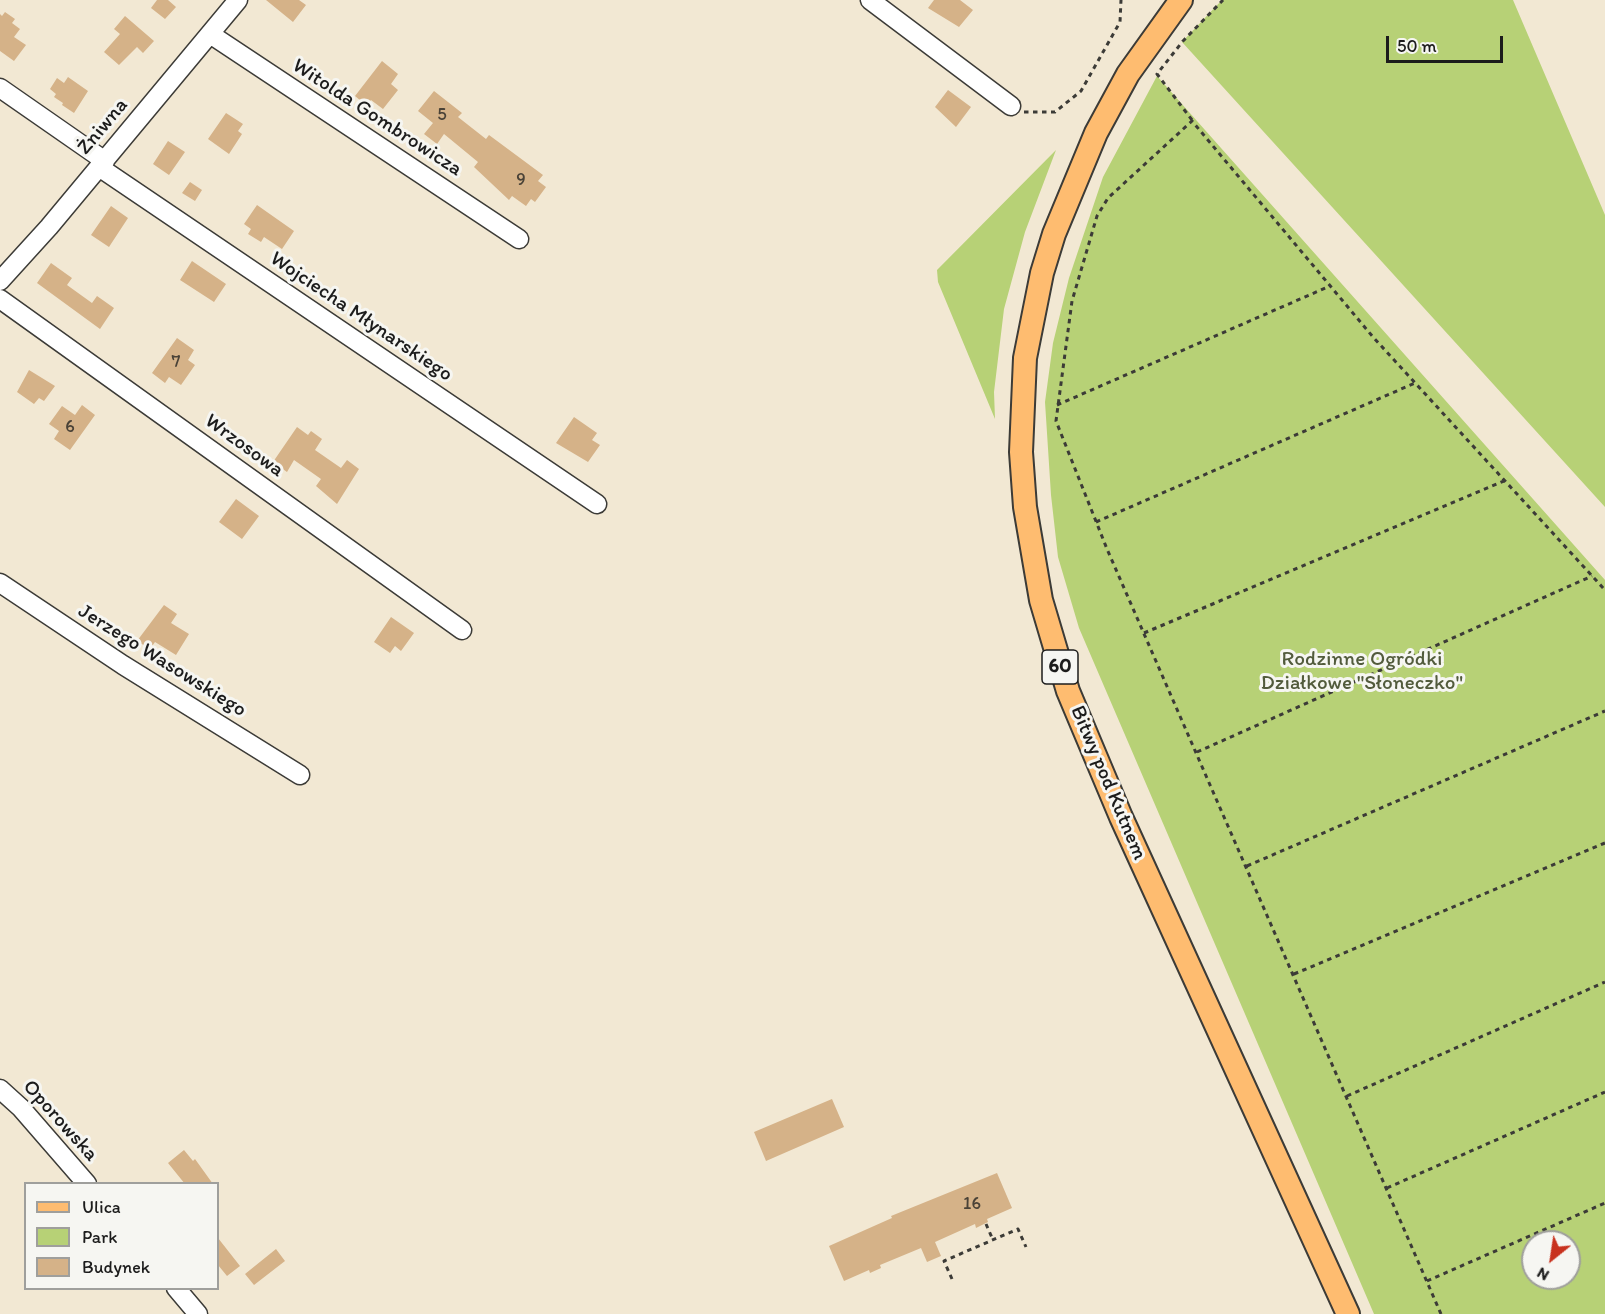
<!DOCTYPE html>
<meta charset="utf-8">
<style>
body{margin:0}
#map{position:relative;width:1605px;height:1314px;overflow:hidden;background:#f2e8d3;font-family:Itim,sans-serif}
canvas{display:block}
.legend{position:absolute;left:24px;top:1182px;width:195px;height:108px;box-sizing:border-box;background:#f6f6f2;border:2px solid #9f9f9c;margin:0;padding:8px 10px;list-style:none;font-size:18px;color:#1c1c1c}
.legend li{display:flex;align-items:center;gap:12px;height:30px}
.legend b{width:30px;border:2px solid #9f9f9c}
.north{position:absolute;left:1521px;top:1230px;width:60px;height:60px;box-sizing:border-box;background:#f6f6f2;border:2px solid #9f9f9c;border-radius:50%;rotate:210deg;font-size:16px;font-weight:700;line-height:24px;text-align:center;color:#1c1c1c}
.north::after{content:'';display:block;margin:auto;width:21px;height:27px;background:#c8321e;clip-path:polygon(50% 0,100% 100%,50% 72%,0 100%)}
.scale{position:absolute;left:1386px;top:36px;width:117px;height:27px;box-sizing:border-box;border:3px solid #1c1c1c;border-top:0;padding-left:8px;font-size:18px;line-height:21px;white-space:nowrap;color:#1c1c1c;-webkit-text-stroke:4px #f6f6f2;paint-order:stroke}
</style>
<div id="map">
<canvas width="1605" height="1314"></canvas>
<ul class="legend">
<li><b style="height:8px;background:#febc70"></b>Ulica</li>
<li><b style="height:16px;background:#b7d176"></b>Park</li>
<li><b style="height:16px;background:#d5b288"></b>Budynek</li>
</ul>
<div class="north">N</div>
<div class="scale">50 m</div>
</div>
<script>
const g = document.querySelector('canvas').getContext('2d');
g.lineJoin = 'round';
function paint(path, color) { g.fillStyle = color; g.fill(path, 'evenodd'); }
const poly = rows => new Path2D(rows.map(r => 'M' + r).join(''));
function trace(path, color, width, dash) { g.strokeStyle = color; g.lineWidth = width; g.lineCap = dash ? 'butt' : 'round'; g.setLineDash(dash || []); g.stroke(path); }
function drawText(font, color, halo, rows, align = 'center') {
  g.font = font + ' Itim,sans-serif'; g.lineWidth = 6; g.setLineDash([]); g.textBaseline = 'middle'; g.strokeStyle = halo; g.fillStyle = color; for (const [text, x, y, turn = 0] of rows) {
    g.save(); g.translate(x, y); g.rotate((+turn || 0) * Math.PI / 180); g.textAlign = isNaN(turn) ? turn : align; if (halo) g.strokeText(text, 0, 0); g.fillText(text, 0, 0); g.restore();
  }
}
const green = poly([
 [1222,0,1513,0,1605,215,1605,507,1182,42],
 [1157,76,1605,580,1605,1314,1374,1314,1079,628,1058,557,1051,495,1045,402,1053,343,1069,278,1103,177],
 [1533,1242,1569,1242,1569,1278,1533,1278],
 [1056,150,1025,232,1004,309,994,392,995,419,938,282,937,270]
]);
const building = poly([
 [157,0,168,0,176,7,165,19,151,8],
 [266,0,299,0,306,5,293,22],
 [934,0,960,0,973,10,959,27,928,8],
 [5,12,15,19,12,23,20,29,14,37,26,45,14,61,0,51,0,14,2,16],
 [125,16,154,41,143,53,137,47,119,65,104,52,120,34,114,29],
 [382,61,398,74,391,84,398,90,383,109,371,100,367,106,355,96],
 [68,77,88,91,74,113,62,105,63,103,54,97,56,94,50,89,57,78,64,83],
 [948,90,971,107,956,127,935,107],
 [434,91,462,113,458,117,486,139,489,135,543,175,538,181,546,187,535,202,531,199,526,206,512,196,509,200,474,167,478,162,444,134,437,144,424,134,433,123,418,111],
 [226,113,243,124,238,131,242,134,229,154,208,139],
 [168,141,185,152,169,175,153,164],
 [190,182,202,190,195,201,182,193],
 [257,205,294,231,282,249,264,237,261,242,248,234,251,229,244,224],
 [111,206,128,218,109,247,91,235],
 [192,261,226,284,214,302,180,280],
 [51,263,72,278,67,285,92,303,97,296,114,308,100,329,37,283],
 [177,338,194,350,188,360,195,365,181,385,169,377,165,383,152,373],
 [29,370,55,386,44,401,39,398,34,404,17,392],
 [82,405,95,415,70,450,54,439,59,431,49,424,62,406,75,415],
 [574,417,597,433,592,440,600,445,588,462,556,443],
 [297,427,308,435,311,431,322,439,315,450,341,468,347,460,359,469,337,504,316,486,321,479,294,460,287,472,273,462],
 [236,499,259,516,242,539,219,522],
 [164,605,177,614,171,623,189,634,176,655,155,642,150,649,137,641],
 [391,617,414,633,401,651,395,646,390,653,374,642],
 [832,1099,844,1127,766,1161,754,1132],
 [184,1150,193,1161,195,1159,213,1184,185,1184,168,1163],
 [997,1173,1012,1208,987,1219,988,1222,976,1228,975,1224,935,1242,941,1256,927,1262,921,1248,880,1265,881,1268,870,1273,869,1270,844,1281,829,1246,892,1218,891,1216],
 [218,1238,240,1266,227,1276,218,1265],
 [276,1249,285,1261,254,1285,245,1274]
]);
const path = poly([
 [1024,112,1055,112,1081,91,1120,22,1121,0],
 [1192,120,1157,74,1183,41,1223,0],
 [1057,405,1330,286],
 [1096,522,1415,383],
 [1144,633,1504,481],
 [1197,752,1592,576],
 [1247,866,1605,711],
 [1294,974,1605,843],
 [1347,1096,1605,982],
 [1387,1188,1605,1092],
 [986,1224,993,1240],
 [952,1279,944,1261,1018,1229,1026,1247],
 [1427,1281,1605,1203],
 [1441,1314,1107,549,1056,421,1072,301,1097,216,1108,198,1192,121,1373,337,1605,590]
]);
const minor = poly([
 [870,0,1011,106],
 [210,34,519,239],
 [0,88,105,161],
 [99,167,597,504],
 [0,281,49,227,238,0],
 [0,299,462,630],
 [0,583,123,665,300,775],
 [0,1089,21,1108,87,1184],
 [176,1288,198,1314]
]);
const major = poly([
 [1181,0,1128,74,1096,133,1054,234,1042,273,1025,358,1021,452,1025,507,1041,600,1068,691,1121,817,1348,1314]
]);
const numberNames = [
 ["5",442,115],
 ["9",521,180],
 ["7",176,362],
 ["6",70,427],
 ["16",972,1204]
];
const shields = [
 [1060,667,36]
];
const shieldNames = [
 ["60",1060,667]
];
const streetNames = [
 ["Witolda Gombrowicza",377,118,33],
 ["Żniwna",103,127,-50],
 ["Wojciecha Młynarskiego",361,317,34],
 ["Wrzosowa",244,446,36],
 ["Jerzego Wasowskiego",162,661,32],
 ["Bitwy pod Kutnem",1108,783,67],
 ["Oporowska",60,1121,48]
];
const parkNames = [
 ["Rodzinne Ogródki",1362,660],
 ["Działkowe \"Słoneczko\"",1362,684]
];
paint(green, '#b7d176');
paint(building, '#d5b288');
trace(minor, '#3c3b37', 21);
trace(major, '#3c3b37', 26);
trace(path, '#3c3b37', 3, [4.5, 4.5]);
trace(minor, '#fff', 18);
trace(major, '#febc70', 22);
drawText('18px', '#4a4237', null, numberNames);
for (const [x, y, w] of shields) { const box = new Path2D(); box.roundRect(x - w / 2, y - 17, w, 34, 4.5); g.fillStyle = '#f6f6f2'; g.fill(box); trace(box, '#1c1c1c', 1.5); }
drawText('bold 20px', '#1c1c1c', null, shieldNames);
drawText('21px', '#1c1c1c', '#f6f6f2', streetNames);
drawText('21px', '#525b3c', '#f6f6f2', parkNames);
</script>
